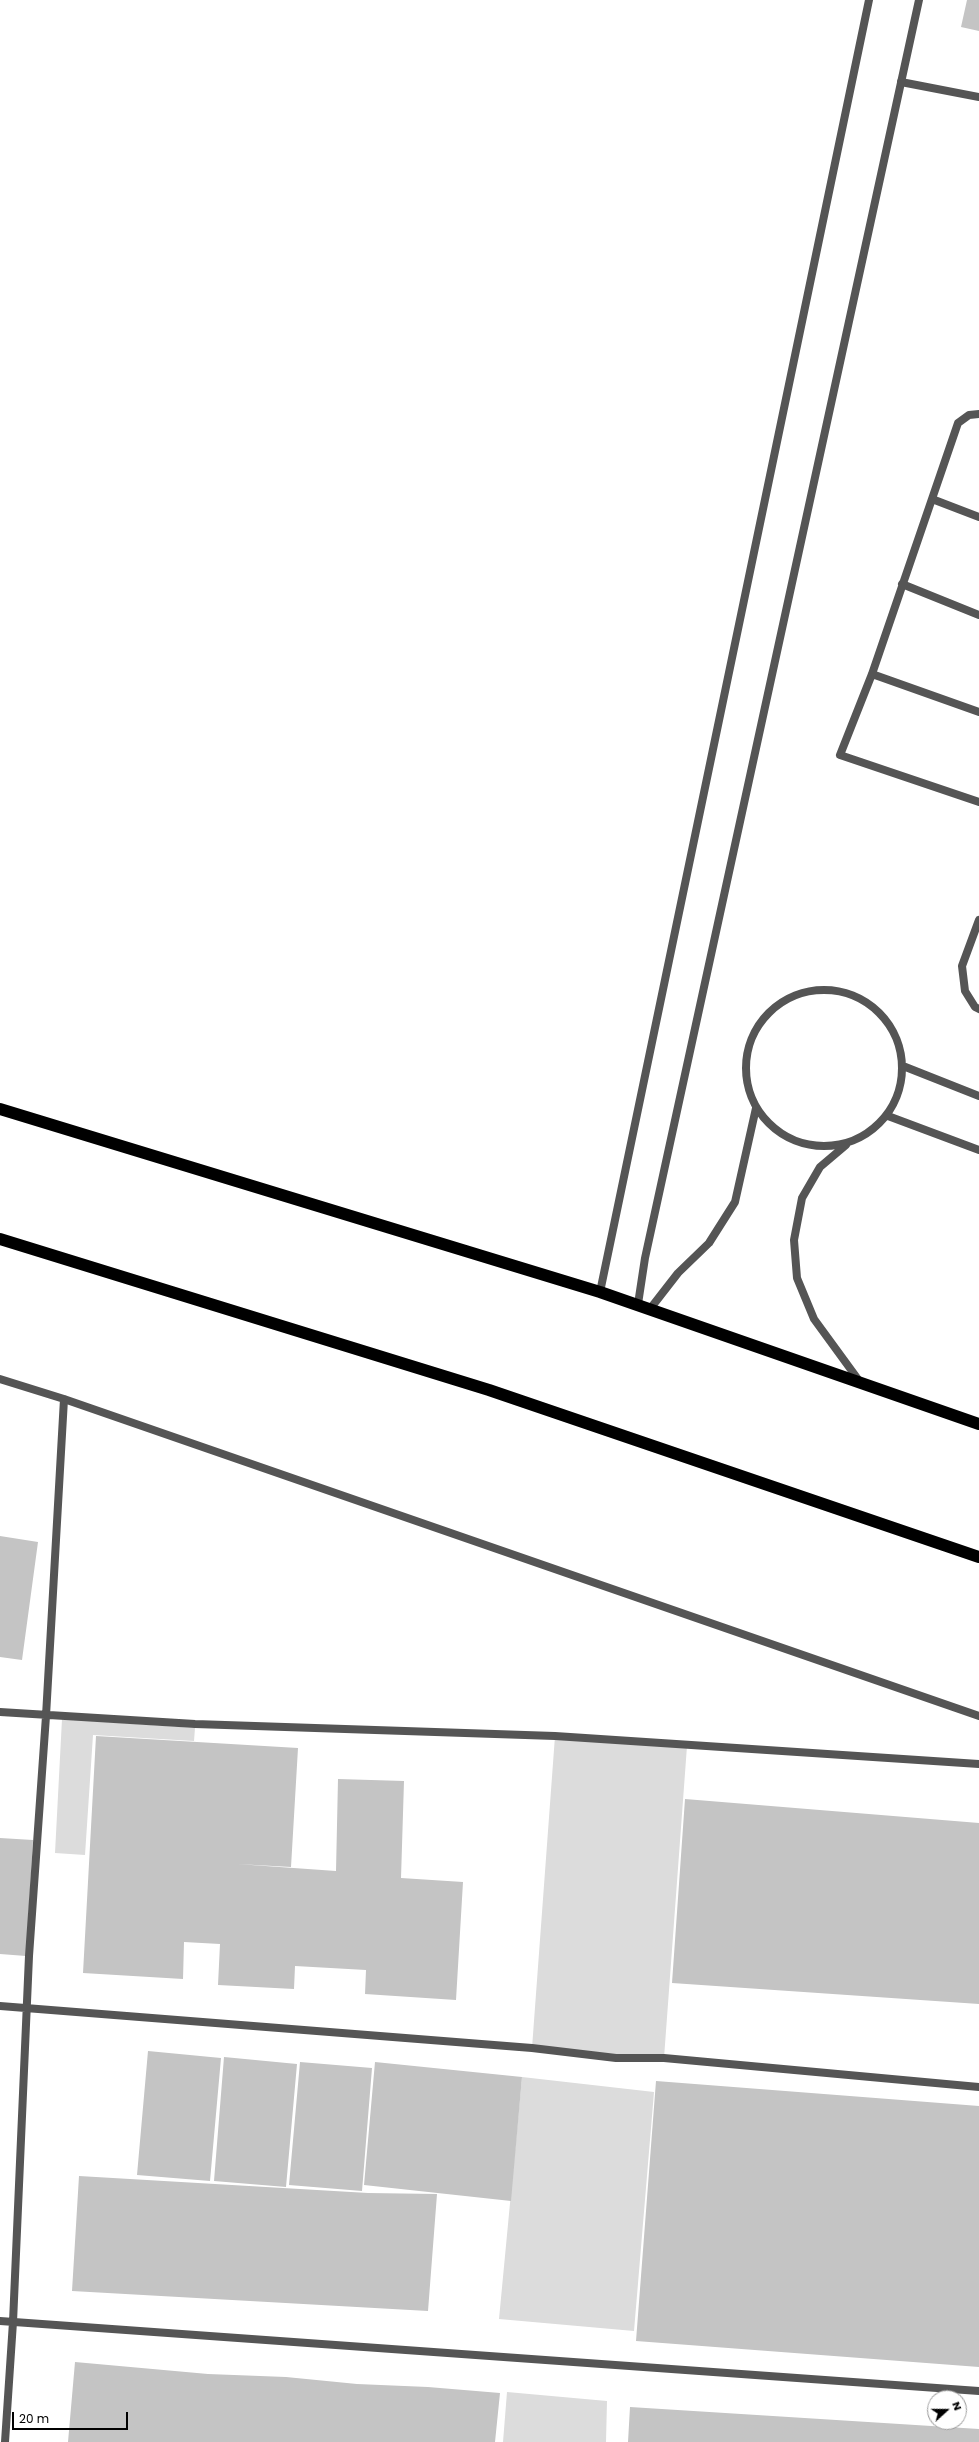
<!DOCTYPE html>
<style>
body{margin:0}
#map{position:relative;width:979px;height:2442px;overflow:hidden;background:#fff;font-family:Poppins,sans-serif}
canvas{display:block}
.north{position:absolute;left:927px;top:2390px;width:40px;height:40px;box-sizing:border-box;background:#fff;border:1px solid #999;border-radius:50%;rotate:69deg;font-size:11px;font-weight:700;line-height:16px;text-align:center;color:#000}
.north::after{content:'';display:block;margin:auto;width:14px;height:18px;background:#000;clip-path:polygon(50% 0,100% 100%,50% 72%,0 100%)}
.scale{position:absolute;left:12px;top:2412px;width:116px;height:18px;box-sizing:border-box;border:2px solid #000;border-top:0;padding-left:5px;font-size:12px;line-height:14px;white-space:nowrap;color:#000;-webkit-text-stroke:3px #fff;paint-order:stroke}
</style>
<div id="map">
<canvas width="979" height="2442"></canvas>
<div class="north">N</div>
<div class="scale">20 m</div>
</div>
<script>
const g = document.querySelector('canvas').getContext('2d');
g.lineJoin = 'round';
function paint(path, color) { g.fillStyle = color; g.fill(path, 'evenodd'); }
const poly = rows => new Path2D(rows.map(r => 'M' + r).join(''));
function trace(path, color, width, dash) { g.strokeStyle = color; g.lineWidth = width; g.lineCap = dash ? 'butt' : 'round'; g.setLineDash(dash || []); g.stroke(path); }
const green = poly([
 [62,1719,195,1728,194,1741,93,1735,85,1855,55,1853],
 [555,1736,687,1746,664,2058,532,2048],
 [522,2077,654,2092,634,2331,499,2319],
 [507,2392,607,2401,606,2442,503,2442]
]);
const building = poly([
 [967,0,979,0,979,31,961,27],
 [0,1536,38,1542,22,1660,0,1657],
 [96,1736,298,1748,291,1867,237,1864,336,1871,338,1779,404,1781,401,1878,463,1882,456,2000,365,1994,366,1970,295,1966,294,1989,218,1985,220,1944,184,1942,183,1979,83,1973],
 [685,1799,979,1823,979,2004,672,1983],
 [0,1838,33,1840,26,1956,0,1954],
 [148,2051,221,2058,210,2181,137,2175],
 [224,2057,297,2064,286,2187,214,2181],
 [300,2062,372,2068,362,2191,289,2185],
 [375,2062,522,2077,511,2201,364,2185],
 [656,2081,979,2106,979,2367,636,2341],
 [79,2176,368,2193,437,2194,428,2311,72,2291],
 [75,2362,208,2374,286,2377,357,2384,428,2387,500,2393,495,2442,68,2442],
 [630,2407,979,2429,979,2442,628,2442]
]);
const lane = poly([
 [901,82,979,97],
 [979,414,969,415,958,423,872,674,840,755,979,802],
 [932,499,979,517],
 [902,584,979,615],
 [872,674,979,712],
 [979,920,962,966,965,991,975,1007,979,1009],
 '746 1068a78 78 0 1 1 156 0a78 78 0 1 1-156 0Z',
 [903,1066,979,1096],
 [888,1116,979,1150],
 [846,1145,820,1167,802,1198,794,1240,797,1278,814,1319,860,1382],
 [650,1309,678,1273,709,1243,735,1202,756,1108]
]);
const street = poly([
 [600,1292,869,0],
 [638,1304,645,1258,919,0],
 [0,1379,64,1399,979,1716],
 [0,1712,195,1724,555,1736,979,1764],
 [0,2006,532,2048,616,2058,664,2058,979,2087],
 [0,2321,979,2391],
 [5,2442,13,2322,29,1956,46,1716,64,1399]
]);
const highway = poly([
 [0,1109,600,1292,979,1424],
 [0,1239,489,1390,979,1557]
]);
paint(green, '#dcdcdc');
paint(building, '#c4c4c4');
trace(lane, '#555', 8);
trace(street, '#555', 8);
trace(highway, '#000', 12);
</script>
